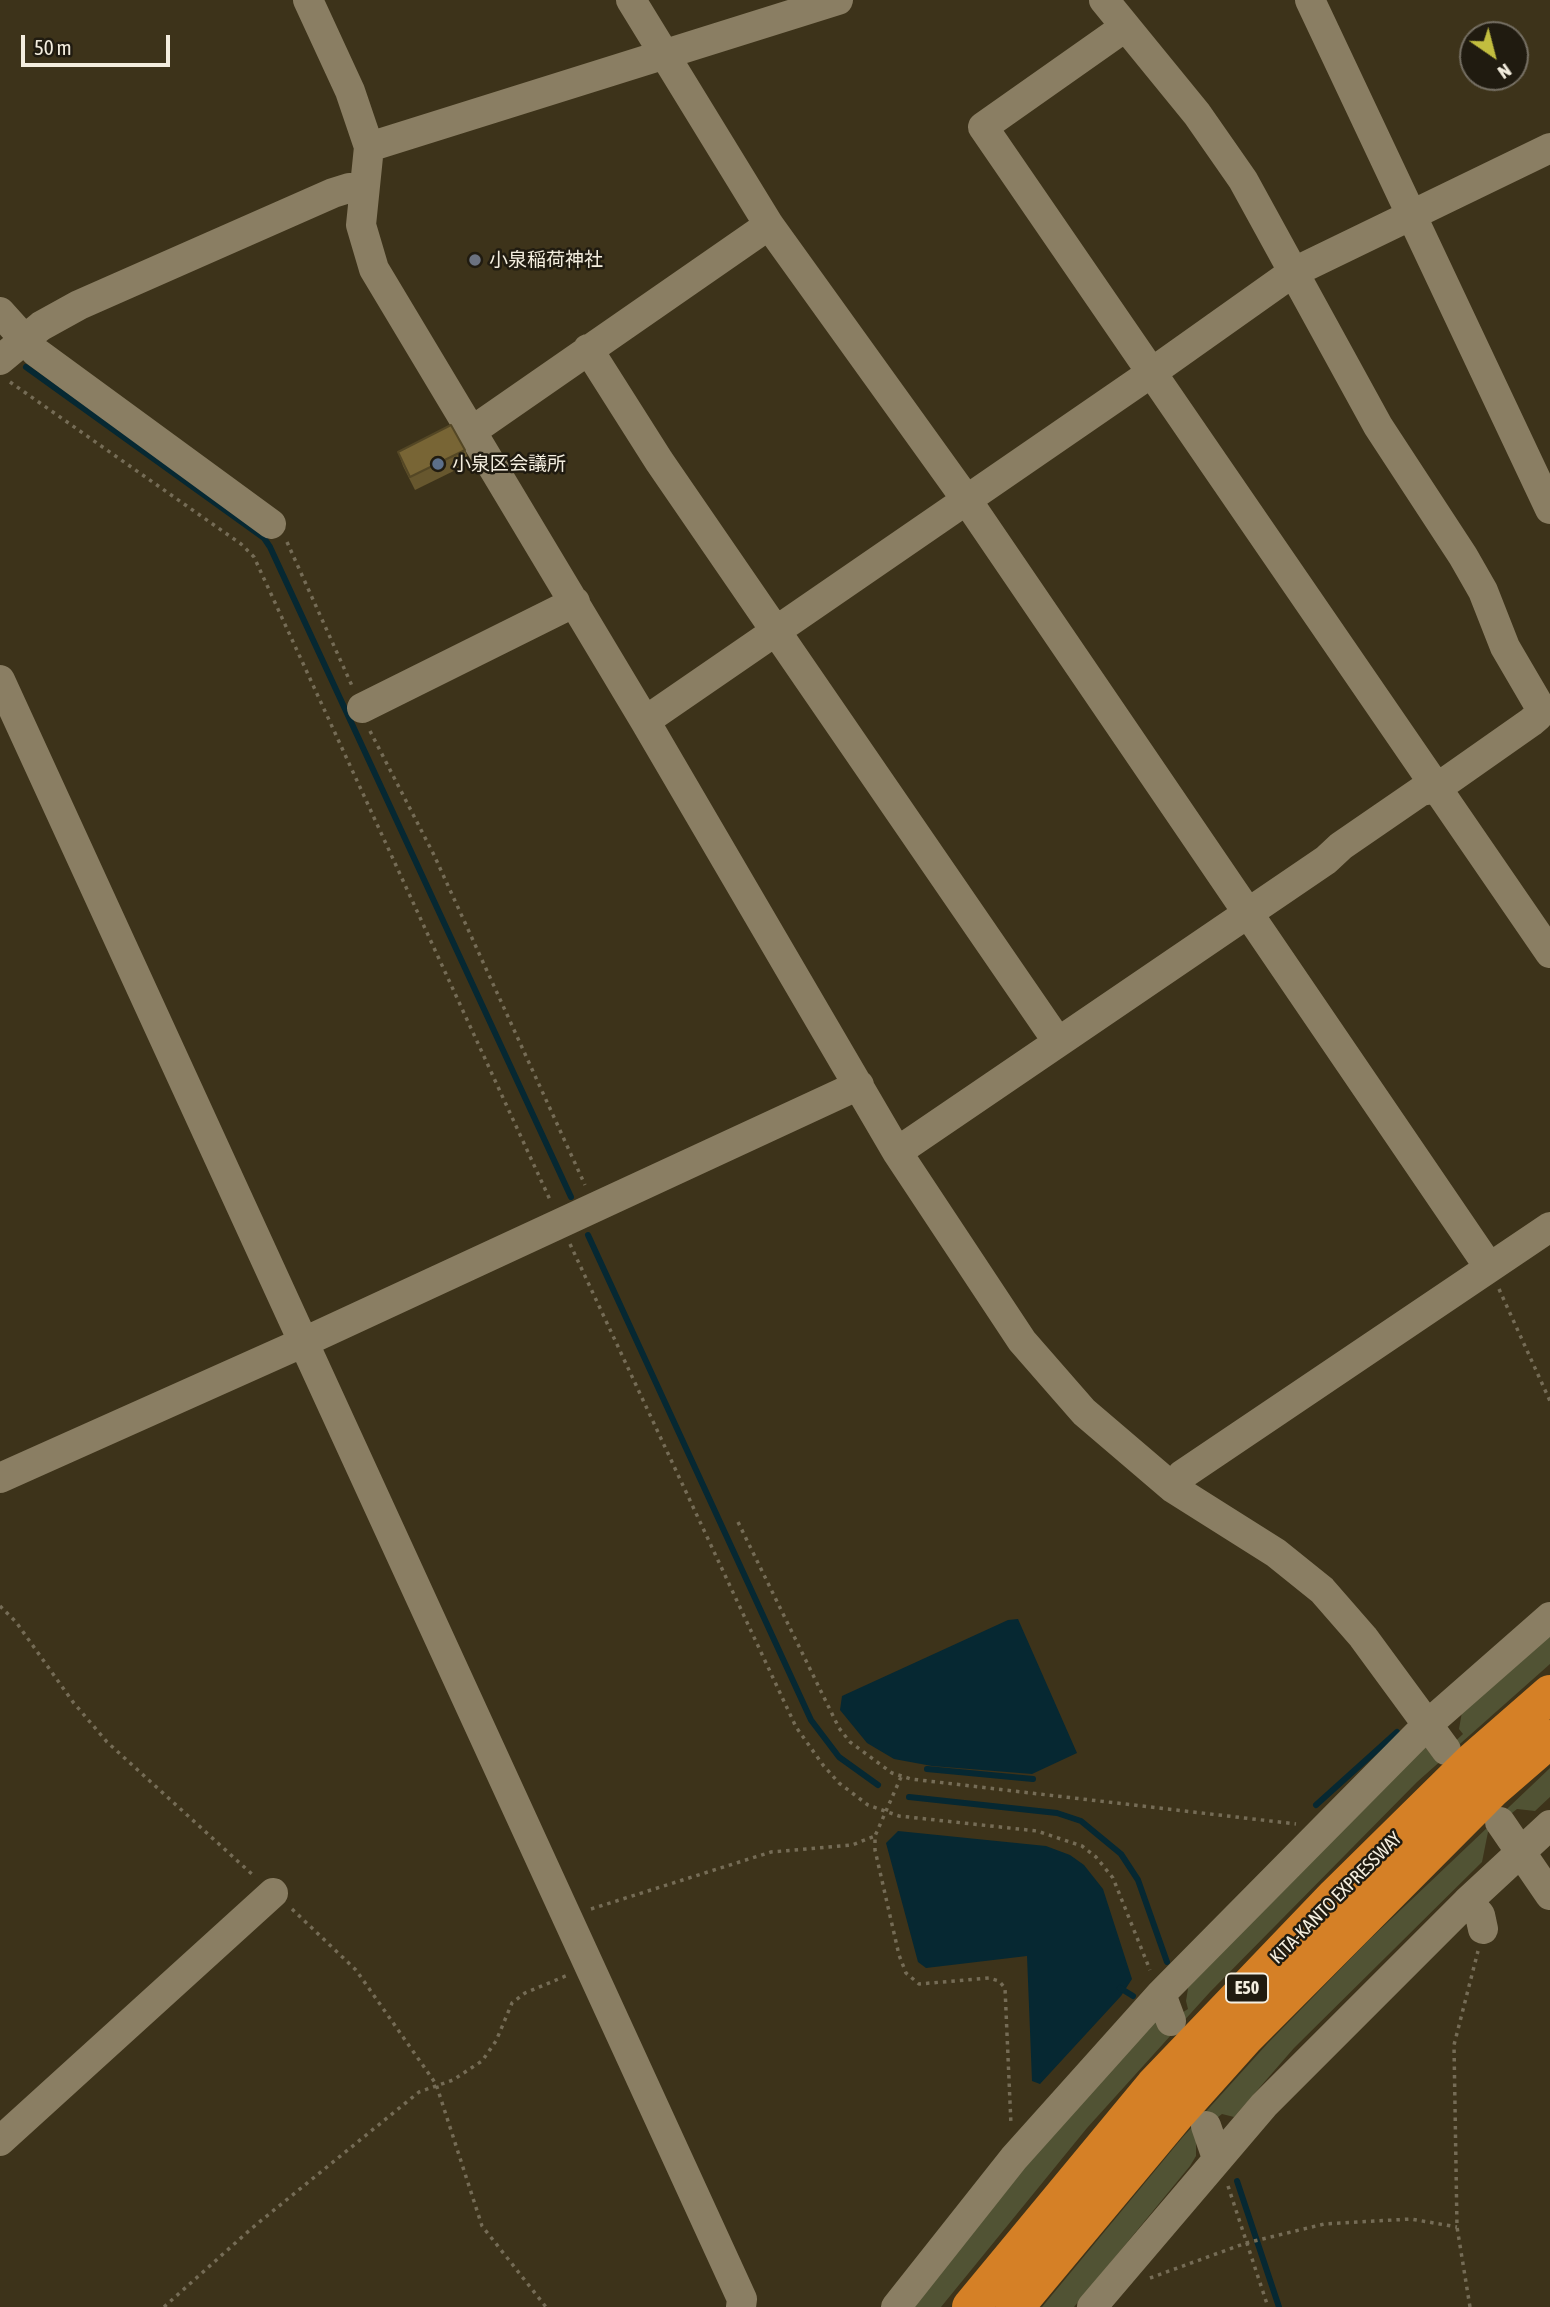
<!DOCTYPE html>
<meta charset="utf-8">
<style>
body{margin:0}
#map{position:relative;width:1550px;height:2307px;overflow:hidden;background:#3d331a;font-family:"Asap Condensed",sans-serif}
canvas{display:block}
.north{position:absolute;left:1459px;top:21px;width:70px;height:70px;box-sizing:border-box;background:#201b10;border:2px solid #756f63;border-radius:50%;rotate:145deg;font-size:19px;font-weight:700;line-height:28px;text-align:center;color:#f4eedf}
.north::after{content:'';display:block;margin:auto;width:24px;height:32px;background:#c2bd3f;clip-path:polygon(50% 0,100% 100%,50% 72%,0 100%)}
.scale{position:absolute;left:21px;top:35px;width:149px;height:32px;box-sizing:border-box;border:4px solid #f4eedf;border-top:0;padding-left:9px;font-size:21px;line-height:24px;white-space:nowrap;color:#f4eedf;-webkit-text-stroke:5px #201b10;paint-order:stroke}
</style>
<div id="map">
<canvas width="1550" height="2307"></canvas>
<div class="north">N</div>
<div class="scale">50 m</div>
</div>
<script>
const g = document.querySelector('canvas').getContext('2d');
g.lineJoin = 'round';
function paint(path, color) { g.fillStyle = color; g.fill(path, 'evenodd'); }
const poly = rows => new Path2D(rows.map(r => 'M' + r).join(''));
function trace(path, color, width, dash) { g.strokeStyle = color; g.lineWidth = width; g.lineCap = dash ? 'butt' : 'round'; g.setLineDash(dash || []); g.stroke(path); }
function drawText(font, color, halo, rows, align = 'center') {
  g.font = font + ' "Asap Condensed","Noto Sans JP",sans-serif'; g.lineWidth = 5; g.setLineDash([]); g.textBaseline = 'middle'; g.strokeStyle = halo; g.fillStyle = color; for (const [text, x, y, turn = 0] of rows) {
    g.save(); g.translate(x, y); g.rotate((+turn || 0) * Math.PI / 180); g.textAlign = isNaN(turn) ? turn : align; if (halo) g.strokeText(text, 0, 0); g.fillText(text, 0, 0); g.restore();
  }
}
const green = poly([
 [1550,1628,1550,1664,1417,1782,1210,1992,1087,2128,941,2307,907,2307,1146,2022,1177,2016,1188,2009,1186,2001,1190,1976,1414,1748,1426,1748,1435,1760,1463,1734,1459,1729,1463,1706],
 [1550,1768,1550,1797,1535,1811,1517,1809,1488,1832,1482,1862,1294,2048,1234,2117,1222,2114,1196,2134,1196,2156,1190,2166,1074,2307,1042,2307,1182,2138,1267,2044,1368,1941]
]);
const water = poly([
 [1018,1619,1077,1753,1032,1774,932,1766,894,1759,867,1743,840,1710,842,1696,1008,1620],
 [898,1831,1046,1846,1070,1855,1084,1865,1103,1889,1132,1979,1121,1996,1040,2084,1032,2081,1027,1956,926,1968,918,1962,886,1843]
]);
const stream = poly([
 [26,367,264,538,270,547,571,1197],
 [588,1235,811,1720,839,1757,878,1785],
 [927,1769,1033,1779],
 [909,1797,1057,1813,1081,1821,1121,1854,1138,1880,1167,1962],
 [1316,1805,1397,1732],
 [1120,1988,1133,1996],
 [1237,2181,1279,2307]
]);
const path = poly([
 [10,382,241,544,254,557,551,1202],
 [287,542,353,688],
 [370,731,434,855,585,1185],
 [570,1244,796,1727,823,1765,839,1783,868,1805,899,1816,1037,1831,1082,1846,1096,1857,1113,1878,1150,1970],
 [1499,1289,1550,1401],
 [738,1522,839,1728,850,1742,892,1773,911,1779,1296,1824],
 [0,1606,16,1622,73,1702,107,1742,254,1876],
 [901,1777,875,1836,875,1850,899,1955,906,1973,919,1984,989,1978,999,1981,1005,1988,1011,2125],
 [292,1909,356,1970,436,2084,482,2226,546,2307],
 [591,1909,771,1852,852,1845,875,1836],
 [1228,2186,1268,2307],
 [1150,2278,1246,2243,1324,2224,1411,2219,1457,2227],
 [164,2307,252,2228,419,2092,453,2080,482,2061,496,2041,512,2003,525,1993,568,1975],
 [1470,2307,1457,2227,1454,2045,1478,1951]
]);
const minor = poly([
 [308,0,350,91,369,147,361,225,374,269,645,721,897,1152,1022,1341,1084,1412,1173,1488,1276,1553,1322,1590,1363,1637,1446,1750],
 [631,0,769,225,966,499,1489,1267],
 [1310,0,1550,509],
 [1125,27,983,127,1550,953],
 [369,147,838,0],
 [0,312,36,352,271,524],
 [588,349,659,461,1058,1042],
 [0,360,41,326,79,305,333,193,349,188,363,188],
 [472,431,769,225],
 [0,680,742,2299,741,2307],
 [362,708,575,602],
 [645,721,1151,373,1292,273,1550,148],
 [897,1152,1326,860,1341,846,1421,791,1437,788,1531,722,1538,716,1540,707,1505,647,1483,591,1463,556,1378,426,1243,180,1197,114,1104,0],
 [0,1478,304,1342,859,1085],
 [1173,1488,1182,1475,1550,1227],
 [1500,1822,1550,1895],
 [1468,1901,1480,1915,1483,1929],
 [1161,1994,1171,2021],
 [1206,2126,1217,2158],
 [0,2141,273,1893],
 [896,2307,1014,2158,1161,1994,1427,1725,1550,1617],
 [1092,2307,1264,2105,1468,1901,1550,1825]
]);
const highway = poly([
 [971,2307,1154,2086,1336,1896,1472,1762,1550,1694],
 [1015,2307,1176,2114,1245,2037,1492,1789,1550,1739]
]);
const wall = poly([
 [465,450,470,463,415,490,403,466,398,452]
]);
const building = poly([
 [451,425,465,450,410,477,398,452,451,425]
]);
const markers = [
 [475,260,7,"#6b7280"],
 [438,464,7,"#5c6f8a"]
];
const shields = [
 [1247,1988,42]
];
const shieldNames = [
 ["E50",1247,1988]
];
const poiNames = [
 ["小泉稲荷神社",489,260],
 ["小泉区会議所",452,464]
];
const streetNames = [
 ["KITA-KANTO EXPRESSWAY",1336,1898,-45]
];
paint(green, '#515334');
paint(water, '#062832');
trace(stream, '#062832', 6);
trace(path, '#756c56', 3.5, [3.5, 5]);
trace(minor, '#8a7e63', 30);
trace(highway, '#d58026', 38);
paint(wall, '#67572e');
paint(building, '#786535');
trace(building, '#544725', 2);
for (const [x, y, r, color] of markers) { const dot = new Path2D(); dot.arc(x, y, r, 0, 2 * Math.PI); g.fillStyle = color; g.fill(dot); trace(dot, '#201b10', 2.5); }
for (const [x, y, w] of shields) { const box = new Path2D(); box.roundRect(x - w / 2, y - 14.5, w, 29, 5); g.fillStyle = '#201b10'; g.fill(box); trace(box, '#f4eedf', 2); }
drawText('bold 18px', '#f4eedf', null, shieldNames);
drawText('19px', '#f4eedf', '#201b10', poiNames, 'left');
drawText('19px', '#f4eedf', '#201b10', streetNames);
</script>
